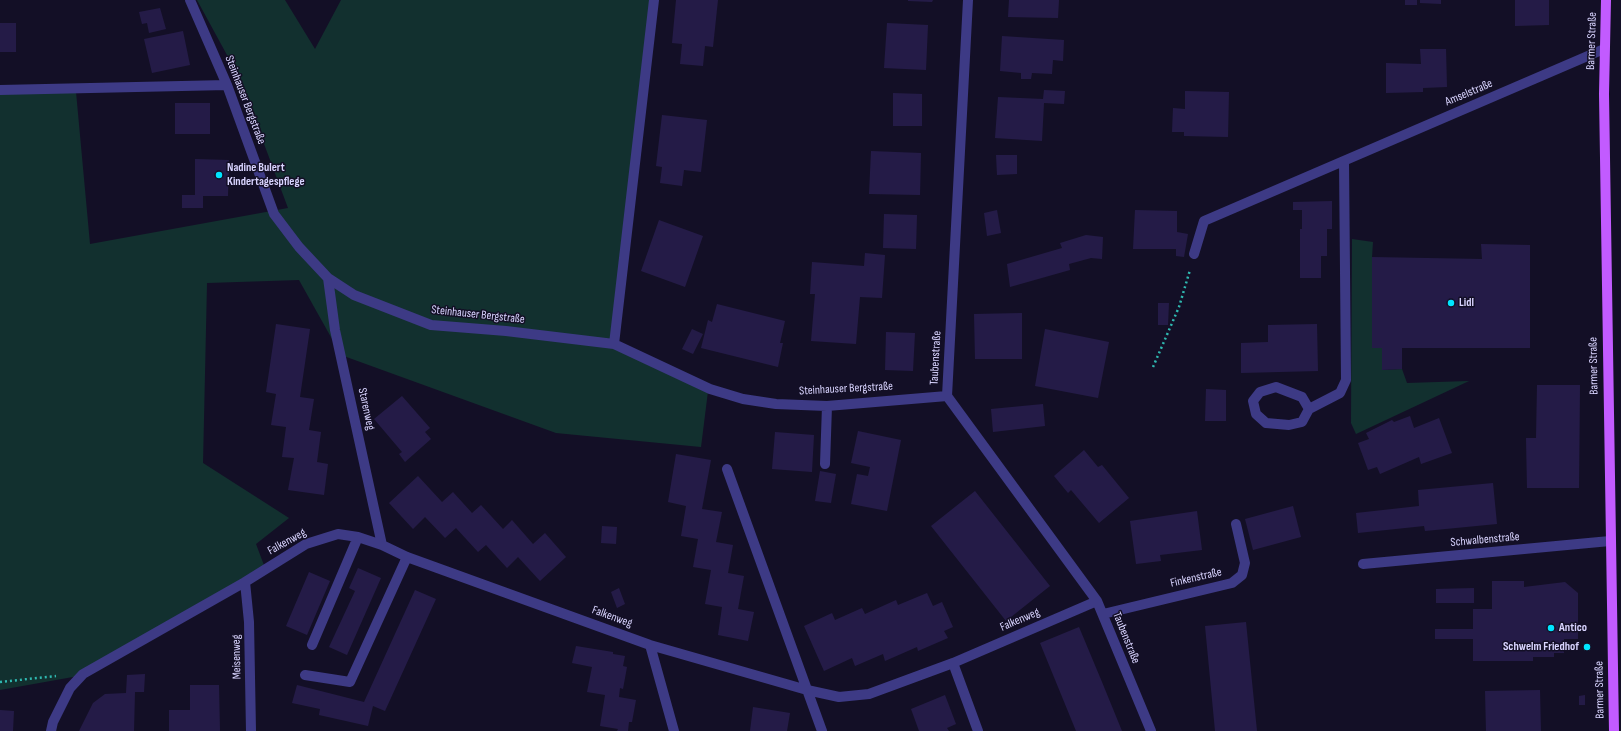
<!DOCTYPE html>
<meta charset="utf-8">
<style>
body{margin:0}
canvas{display:block;background:#130f26}
</style>
<canvas width="1621" height="731"></canvas>
<script>
const g = document.querySelector('canvas').getContext('2d');
g.lineJoin = 'round';
function paint(path, color) { g.fillStyle = color; g.fill(path, 'evenodd'); }
const poly = rows => new Path2D(rows.map(r => 'M' + r).join(''));
function trace(path, color, width, dash) { g.strokeStyle = color; g.lineWidth = width; g.lineCap = dash ? 'butt' : 'round'; g.setLineDash(dash || []); g.stroke(path); }
function drawText(font, color, halo, rows, align = 'center') {
  g.font = font + ' "Sofia Sans Condensed",sans-serif'; g.lineWidth = 3; g.setLineDash([]); g.textBaseline = 'middle'; g.strokeStyle = halo; g.fillStyle = color; for (const [text, x, y, turn = 0] of rows) {
    g.save(); g.translate(x, y); g.rotate((+turn || 0) * Math.PI / 180); g.textAlign = isNaN(turn) ? turn : align; if (halo) g.strokeText(text, 0, 0); g.fillText(text, 0, 0); g.restore();
  }
}
const green = poly([
 [197,0,285,0,315,49,341,0,650,0,610,345,708,391,701,447,556,433,341,355,299,280,207,283,203,463,289,518,256,544,265,568,84,675,0,690,0,92,76,92,90,244,288,208,239,77],
 [1352,239,1373,242,1372,257,1372,348,1382,348,1382,370,1402,369,1407,383,1469,381,1356,434,1351,423]
]);
const building = poly([
 [676,0,718,0,713,47,705,46,703,66,680,64,682,44,672,43],
 [908,0,933,0,932,2,908,1],
 [1009,0,1059,0,1058,18,1008,17],
 [1405,0,1417,0,1417,5,1405,5],
 [1420,0,1441,0,1441,4,1420,3],
 [1515,0,1549,0,1549,25,1515,26],
 [160,8,166,29,149,33,147,23,142,24,139,12],
 [0,23,16,23,16,52,0,52],
 [887,23,928,25,926,70,884,68],
 [183,31,190,65,152,73,144,39],
 [1002,36,1064,40,1063,61,1053,60,1052,74,1032,73,1031,79,1021,79,1021,73,1000,71],
 [1420,49,1446,49,1447,87,1423,88,1423,92,1386,93,1386,63,1421,64],
 [1044,90,1065,91,1064,104,1044,103,1042,141,995,138,998,97,1043,99],
 [1185,91,1229,92,1228,137,1184,136,1184,132,1172,132,1173,108,1185,109],
 [893,93,922,94,922,126,893,126],
 [175,103,210,103,210,134,175,134],
 [662,115,707,120,701,172,684,170,682,186,660,183,662,167,656,166],
 [871,151,921,153,920,195,869,194],
 [996,155,1017,155,1017,174,997,175],
 [195,159,229,160,228,196,203,196,203,208,182,208,182,195,195,195],
 [1332,201,1332,229,1327,229,1327,256,1321,256,1321,278,1300,278,1300,229,1302,229,1302,210,1293,210,1293,202],
 [997,210,1001,233,987,236,984,213],
 [1135,210,1177,211,1177,232,1188,234,1184,257,1176,256,1176,249,1133,249],
 [884,214,917,215,916,249,883,248],
 [659,220,703,236,685,287,641,271],
 [1086,235,1103,237,1102,259,1091,258,1069,264,1070,270,1010,287,1007,264,1062,248,1060,243],
 [1481,244,1530,245,1530,348,1402,348,1402,369,1382,370,1382,348,1372,348,1372,257,1482,259],
 [865,253,885,255,882,298,860,297,856,344,811,341,815,294,810,294,812,262,864,266],
 [1158,303,1169,303,1168,325,1158,325],
 [717,304,785,321,780,343,783,343,778,367,701,348,708,320,712,322],
 [1022,313,1022,359,975,359,974,314],
 [276,324,310,329,300,397,314,399,309,430,321,432,317,462,328,464,324,495,288,490,294,458,282,457,286,427,271,425,276,394,266,392],
 [1317,324,1318,371,1241,373,1241,343,1268,342,1268,325],
 [692,329,703,334,693,354,682,349],
 [1045,329,1109,342,1098,398,1035,386],
 [886,332,915,333,913,371,885,370],
 [1537,385,1580,385,1579,488,1527,488,1526,438,1536,438],
 [1206,389,1226,390,1226,421,1205,421],
 [402,396,430,428,425,432,431,439,405,462,399,454,402,452,374,419],
 [1043,404,1045,426,993,432,991,409],
 [1410,416,1414,428,1439,418,1452,453,1421,464,1419,457,1380,474,1377,467,1368,470,1358,443,1369,439,1366,433,1392,420,1394,422],
 [858,431,901,440,887,511,851,504,857,474,868,476,870,467,851,463],
 [775,432,814,435,812,472,772,469],
 [1084,450,1098,467,1102,465,1129,498,1099,523,1071,490,1068,493,1054,476],
 [676,454,711,460,702,509,722,512,716,542,733,545,728,573,744,576,738,609,754,612,748,641,718,635,722,607,705,604,711,570,693,567,698,539,681,536,686,506,668,502],
 [820,471,836,474,831,503,815,501],
 [418,476,442,502,453,492,472,513,481,505,503,529,512,520,533,544,545,533,566,557,540,581,518,557,507,568,486,545,478,552,456,528,445,538,425,517,413,529,389,503],
 [1493,483,1497,524,1425,531,1424,526,1358,533,1356,513,1419,506,1418,490],
 [975,491,1050,586,1006,621,931,526],
 [1293,506,1301,537,1253,550,1245,519],
 [1197,511,1202,550,1160,555,1161,561,1136,564,1130,521],
 [602,526,617,527,616,544,601,543],
 [358,568,381,578,347,655,329,647,355,591,349,588],
 [309,572,330,581,307,635,286,626],
 [1492,581,1524,581,1524,587,1565,582,1578,593,1578,639,1564,639,1564,653,1554,653,1554,657,1533,657,1533,661,1473,661,1473,639,1435,639,1435,629,1473,629,1473,609,1492,609],
 [619,588,625,604,617,608,611,592],
 [1474,588,1474,603,1436,603,1436,589],
 [415,590,436,599,385,711,373,706,368,726,319,715,320,709,292,703,297,685,364,702],
 [927,593,933,606,942,602,953,627,944,631,948,638,918,651,917,647,885,661,883,654,855,666,852,658,824,671,804,626,832,613,835,620,862,608,865,614,896,600,898,605],
 [1246,622,1257,731,1215,731,1205,626],
 [1079,627,1102,682,1122,731,1076,731,1040,643],
 [576,646,613,652,613,654,625,656,623,666,627,667,623,689,620,688,619,697,636,700,632,722,629,722,628,731,617,731,618,729,600,726,605,695,587,692,592,667,572,663],
 [145,674,144,692,135,692,134,731,79,731,93,703,105,694,126,693,127,675],
 [190,685,219,685,220,731,169,731,169,710,190,710],
 [1540,690,1541,731,1486,731,1485,691],
 [945,695,956,724,947,728,949,731,919,731,911,709],
 [1585,695,1585,705,1579,705,1579,696],
 [753,707,790,713,787,731,750,731],
 [0,710,14,711,13,731,0,731]
]);
const path = poly([
 [1153,367,1179,307,1190,270],
 [0,682,56,676]
]);
const minor = poly([
 [190,0,227,85,274,214,299,247,328,278,354,295,431,325,506,331,614,344,710,389,743,399,776,404,827,406,947,396],
 [968,0,947,396,1097,601,1151,731],
 [0,90,227,85],
 [1194,254,1204,221,1604,49],
 [328,278,335,330,382,545],
 [614,344,654,0],
 [1309,409,1302,397,1276,387,1260,392,1253,401,1256,414,1266,423,1289,425,1302,422,1309,409,1340,393,1346,380,1344,161],
 [825,464,827,406],
 [727,469,822,731],
 [1363,564,1610,541],
 [245,582,249,622,251,731],
 [1103,614,1232,583,1242,575,1245,563,1236,524],
 [312,645,358,537],
 [650,645,674,731],
 [953,663,978,731],
 [305,675,350,682,407,557],
 [51,731,53,722,70,688,83,674,245,582,306,544,338,534,358,537,382,545,407,557,650,645,807,690,839,697,869,694,953,663,1097,601]
]);
const major = poly([
 [1606,0,1604,94,1614,731]
]);
const markers = [
 [219,175,4,"#00e5ff"],
 [1451,303,4,"#00e5ff"],
 [1551,628,4,"#00e5ff"],
 [1587,647,4,"#00e5ff"]
];
const streetNames = [
 ["Barmer Straße",1592,41,-88],
 ["Amselstraße",1469,93,-23],
 ["Steinhauser Bergstraße",245,100,69],
 ["Steinhauser Bergstraße",478,315,6],
 ["Taubenstraße",936,358,-87],
 ["Barmer Straße",1594,366,-91],
 ["Steinhauser Bergstraße",846,389,-3],
 ["Starenweg",366,409,78],
 ["Schwalbenstraße",1485,540,-5],
 ["Falkenweg",287,542,-29],
 ["Finkenstraße",1196,578,-13],
 ["Falkenweg",612,617,20],
 ["Falkenweg",1020,620,-23],
 ["Taubenstraße",1126,638,68],
 ["Meisenweg",237,657,-91],
 ["Barmer Straße",1600,690,-91]
];
const poiNames = [
 ["Nadine Bulert",227,168],
 ["Kindertagespflege",227,182],
 ["Lidl",1459,303],
 ["Antico",1559,628],
 ["Schwelm Friedhof",1579,647,"right"]
];
paint(green, '#12302f');
paint(building, '#241b47');
trace(path, '#2fb8b0', 2.5, [2, 3]);
trace(minor, '#3d3a85', 10);
trace(major, '#c25bff', 10);
for (const [x, y, r, color] of markers) { const dot = new Path2D(); dot.arc(x, y, r, 0, 2 * Math.PI); g.fillStyle = color; g.fill(dot); trace(dot, '#130f26', 1.5); }
drawText('12px', '#d9d4ff', '#130f26', streetNames);
drawText('bold 12px', '#d9d4ff', '#130f26', poiNames, 'left');
</script>
